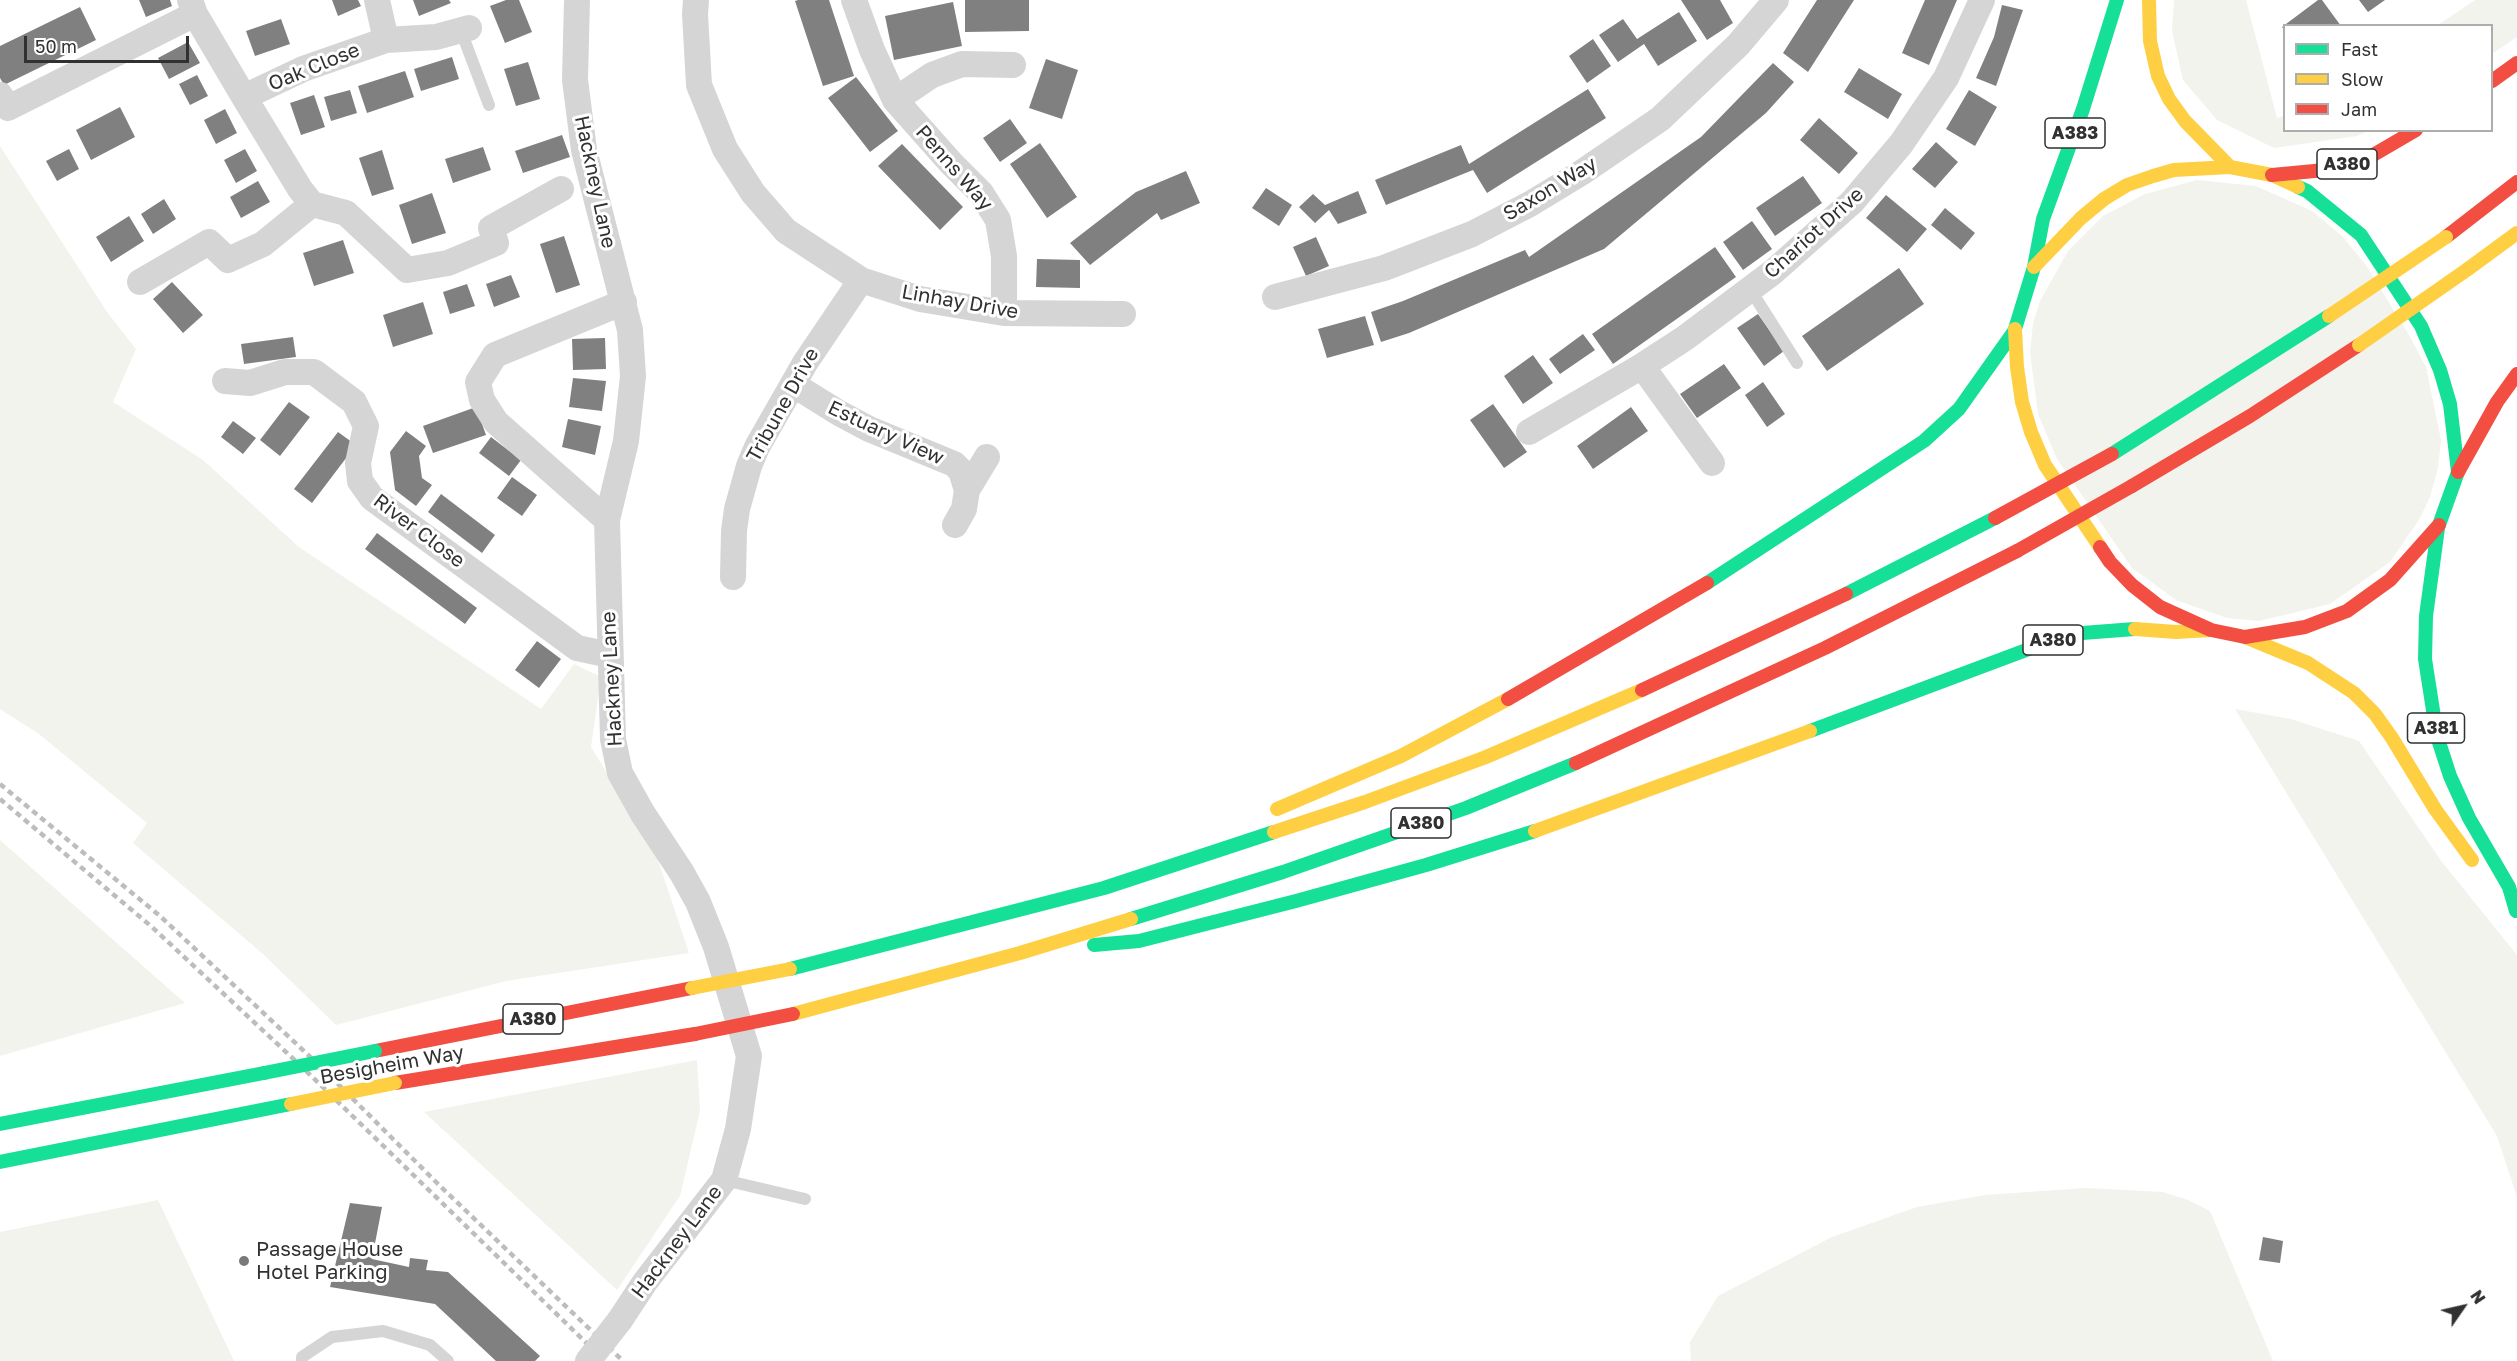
<!DOCTYPE html>
<style>
body{margin:0}
#map{position:relative;width:2517px;height:1361px;overflow:hidden;background:#fff;font-family:"Golos Text",sans-serif}
canvas{display:block}
.legend{position:absolute;left:2283px;top:24px;width:210px;height:108px;box-sizing:border-box;background:#fff;border:2px solid #adadad;margin:0;padding:8px 10px;list-style:none;font-size:18px;color:#313131}
.legend li{display:flex;align-items:center;gap:12px;height:30px}
.legend b{width:30px;border:2px solid #adadad}
.north{position:absolute;left:2433px;top:1277px;width:60px;height:60px;-webkit-text-stroke:4px #fff;paint-order:stroke;rotate:56deg;font-size:16px;font-weight:700;line-height:24px;text-align:center;color:#313131}
.north::after{content:'';display:block;margin:auto;width:21px;height:27px;background:#313131;clip-path:polygon(50% 0,100% 100%,50% 72%,0 100%)}
.scale{position:absolute;left:24px;top:36px;width:165px;height:27px;box-sizing:border-box;border:3px solid #313131;border-top:0;padding-left:8px;font-size:18px;line-height:21px;white-space:nowrap;color:#313131;-webkit-text-stroke:4px #fff;paint-order:stroke}
</style>
<div id="map">
<canvas width="2517" height="1361"></canvas>
<ul class="legend">
<li><b style="height:8px;background:#16e098"></b>Fast</li>
<li><b style="height:8px;background:#ffcf43"></b>Slow</li>
<li><b style="height:8px;background:#f24e42"></b>Jam</li>
</ul>
<div class="north">N</div>
<div class="scale">50 m</div>
</div>
<script>
const g = document.querySelector('canvas').getContext('2d');
g.lineJoin = 'round';
function paint(path, color) { g.fillStyle = color; g.fill(path, 'evenodd'); }
const poly = rows => new Path2D(rows.map(r => 'M' + r).join(''));
function trace(path, color, width, dash) { g.strokeStyle = color; g.lineWidth = width; g.lineCap = dash ? 'butt' : 'round'; g.setLineDash(dash || []); g.stroke(path); }
function drawText(font, color, halo, rows, align = 'center') {
  g.font = font + ' "Golos Text",sans-serif'; g.lineWidth = 6; g.setLineDash([]); g.textBaseline = 'middle'; g.strokeStyle = halo; g.fillStyle = color; for (const [text, x, y, turn = 0] of rows) {
    g.save(); g.translate(x, y); g.rotate((+turn || 0) * Math.PI / 180); g.textAlign = isNaN(turn) ? turn : align; if (halo) g.strokeText(text, 0, 0); g.fillText(text, 0, 0); g.restore();
  }
}
const green = poly([
 [2174,0,2246,0,2277,118,2284,116,2284,130,2368,131,2357,136,2274,148,2217,120,2183,80,2172,31],
 [2475,0,2517,0,2517,37,2492,54,2492,26,2438,25],
 [0,146,107,312,136,349,113,402,203,460,299,547,541,709,574,664,601,677,591,747,655,851,689,953,506,981,336,1025,263,954,133,843,147,823,39,734,0,709],
 [2197,180,2256,186,2312,211,2342,236,2366,265,2409,335,2426,367,2441,440,2438,468,2430,497,2419,520,2390,562,2330,604,2259,621,2227,618,2176,600,2132,568,2057,459,2038,414,2030,352,2033,323,2040,301,2068,251,2103,216,2145,194],
 [2235,709,2291,719,2359,741,2442,862,2517,955,2517,1197,2497,1136],
 [0,840,185,1003,0,1056],
 [697,1060,700,1111,680,1196,617,1290,424,1112],
 [2086,1188,2163,1192,2188,1200,2210,1211,2273,1361,1691,1361,1690,1342,1718,1296,1832,1237,1917,1207,1985,1195],
 [158,1200,234,1361,0,1361,0,1232]
]);
const building = poly([
 [139,0,170,0,172,6,146,17],
 [332,0,358,0,361,6,338,16],
 [413,0,449,0,451,3,419,16],
 [506,0,519,0,532,32,505,43,490,6],
 [798,0,829,0,854,76,823,86,795,1],
 [965,0,1029,0,1029,31,965,32],
 [1681,0,1720,0,1733,23,1707,40],
 [1817,0,1854,0,1808,72,1783,53],
 [1925,0,1957,0,1929,65,1902,53],
 [2318,0,2322,0,2341,26,2284,26,2284,30,2282,27],
 [2359,0,2385,0,2368,12],
 [953,2,962,46,894,60,885,16],
 [2002,5,2023,10,1996,86,1976,78,1994,37],
 [80,7,96,40,4,85,0,78,0,46],
 [1679,12,1697,41,1658,66,1644,44,1618,62,1599,35,1623,19,1637,39],
 [281,19,290,44,255,56,246,31],
 [1593,39,1611,66,1587,83,1569,56],
 [188,42,200,63,169,79,158,58],
 [452,57,459,79,421,91,414,69],
 [1046,59,1078,70,1062,119,1029,108],
 [528,62,540,99,516,106,504,69],
 [1773,63,1794,82,1766,113,1604,249,1409,333,1381,342,1371,312,1403,301,1525,250,1529,257,1701,137],
 [1859,68,1902,94,1888,119,1844,92],
 [405,71,414,97,367,113,358,86],
 [197,75,208,96,190,105,179,84],
 [856,77,898,131,870,152,828,98],
 [1588,89,1606,118,1487,193,1473,170,1386,205,1375,180,1461,145,1469,164],
 [350,90,357,113,331,121,324,97],
 [1969,90,1997,107,1975,146,1946,129],
 [314,95,325,127,301,135,290,103],
 [120,107,135,137,91,160,76,130],
 [225,109,237,133,216,144,204,120],
 [1819,118,1858,153,1839,174,1800,140],
 [1010,119,1027,143,1000,162,983,138],
 [562,135,570,157,523,173,515,151],
 [1936,142,1958,162,1935,188,1912,169],
 [1040,143,1077,197,1047,218,1010,164],
 [902,144,963,207,940,230,878,166],
 [483,147,491,170,453,183,445,159],
 [69,149,79,169,57,181,46,161],
 [245,149,257,171,236,183,224,160],
 [382,150,394,189,372,196,359,158],
 [1186,171,1200,203,1161,220,1157,213,1090,265,1070,243,1136,192],
 [1803,176,1822,203,1775,236,1756,208],
 [258,181,270,202,241,218,230,197],
 [1266,188,1292,205,1279,226,1252,208],
 [1358,191,1367,213,1338,224,1329,210,1315,223,1299,207,1313,194,1325,205],
 [432,193,446,233,412,244,399,205],
 [1886,195,1927,229,1907,252,1866,218],
 [164,199,176,219,153,234,141,214],
 [1945,208,1975,233,1961,250,1931,225],
 [129,216,144,241,111,262,96,237],
 [1752,221,1772,249,1743,270,1723,242],
 [564,236,580,285,556,293,540,244],
 [1316,237,1329,266,1306,276,1293,247],
 [343,240,354,273,314,286,303,253],
 [1715,247,1736,277,1613,364,1592,334],
 [1037,259,1080,260,1080,288,1036,287],
 [1899,268,1924,304,1827,371,1802,336],
 [511,275,520,297,494,307,486,284],
 [172,282,203,315,183,333,153,299],
 [467,284,475,306,450,314,443,292],
 [423,302,433,334,393,347,383,315],
 [1758,314,1784,351,1764,366,1737,328],
 [1365,316,1374,345,1327,358,1318,329],
 [1583,334,1595,350,1560,374,1549,359],
 [293,337,296,357,244,364,241,344],
 [605,338,606,369,573,370,572,339],
 [1533,355,1553,383,1523,404,1504,376],
 [1724,364,1741,388,1697,418,1680,394],
 [573,378,606,381,602,411,569,407],
 [1763,382,1785,414,1767,427,1745,395],
 [289,402,310,417,280,456,260,440],
 [1493,404,1527,452,1504,468,1470,420],
 [476,407,486,435,433,453,423,426],
 [1631,407,1648,431,1593,469,1577,446],
 [568,419,601,426,595,455,562,447],
 [233,421,256,438,243,454,221,437],
 [406,431,426,446,419,456,422,478,432,485,416,506,395,490,390,452],
 [338,432,356,445,312,503,294,489],
 [491,437,521,460,509,476,479,453],
 [512,477,537,495,522,516,497,498],
 [441,494,495,535,482,553,428,512],
 [377,533,477,608,465,624,365,549],
 [537,641,561,659,539,688,515,670],
 [350,1203,382,1207,372,1259,409,1267,410,1258,428,1260,426,1270,448,1272,540,1356,535,1361,496,1361,435,1304,330,1287],
 [2263,1237,2283,1241,2280,1263,2259,1260]
]);
const lane = poly([
 [461,31,489,105],
 [1750,289,1797,363],
 [724,1180,805,1199],
 [302,1361,302,1357,332,1337,383,1331,430,1345,448,1361]
]);
const street = poly([
 [190,0,195,14,244,97,300,189,312,204],
 [377,0,386,40,436,37,469,28],
 [577,0,575,80,584,150,630,330,633,376,626,441,607,520,613,739,620,773,643,814,682,873,698,902,716,947,749,1056,738,1129,724,1180,645,1282,620,1320],
 [696,0,695,14,699,85,725,149,753,193,786,231,861,280,920,299,1004,313,1123,314],
 [854,0,872,50,895,100,951,163,981,193,998,220,1004,256,1004,313],
 [0,95,8,108,195,14],
 [244,97,303,69,386,40],
 [895,100,932,75,962,64,1013,65],
 [312,204,346,213,407,270,448,263,496,243,491,228,561,189],
 [140,282,209,242,228,260,263,244,312,204],
 [1275,297,1384,268,1472,234,1530,204,1581,173,1660,119,1738,45,1776,0],
 [1642,366,1712,463],
 [225,381,250,383,285,372,314,372,354,402,366,426,358,463,360,481,372,498,577,648,610,655],
 [794,385,839,413,869,429,954,464,961,471,967,490,964,509,955,525],
 [1529,432,1642,366,1685,338,1773,272,1852,202,1901,144,1946,78,1982,0],
 [967,490,987,457],
 [607,520,496,422,482,400,478,382,495,355,624,302],
 [733,577,734,531,737,509,749,466,757,447,805,363,861,280]
]);
const fast = poly([
 [2298,187,2307,191,2361,235,2421,326,2440,370,2450,404,2458,472,2439,525],
 [2015,329,2034,267,2043,219,2083,109,2117,0],
 [2112,454,2329,316],
 [2438,528,2426,616,2425,659,2437,736,2450,776,2469,818,2509,887,2516,911],
 [1707,583,1924,441,1959,409,2015,330],
 [1846,594,1995,518],
 [1810,731,2069,634,2135,629],
 [1131,919,1283,872,1466,808,1576,763],
 [1094,945,1139,941,1296,901,1426,865,1535,831],
 [790,969,1104,888,1274,832],
 [0,1124,264,1073],
 [0,1162,291,1104]
]);
const slow = poly([
 [2149,0,2150,41,2158,76,2169,99,2185,121,2230,167],
 [2034,267,2081,218,2104,199,2127,185,2153,176,2174,170,2230,167,2272,175,2298,187],
 [2468,269,2517,233],
 [2015,329,2017,367,2022,402,2031,432,2045,465,2100,547],
 [2135,629,2176,632,2211,630],
 [2245,637,2308,663,2354,693,2375,714,2392,738,2435,809,2472,860],
 [1277,809,1401,756,1508,699],
 [1535,831,1810,731],
 [1274,832,1365,802,1486,757,1642,690],
 [793,1014,1020,953,1131,919]
]);
const jam = poly([
 [2492,81,2517,63],
 [2272,175,2325,170,2368,158,2416,130],
 [2446,237,2517,182],
 [2458,472,2497,402,2517,374],
 [2132,486,2250,416,2359,345],
 [2100,547,2110,562,2132,585,2160,607,2211,630,2245,637,2305,627,2347,611,2390,580,2439,525],
 [1642,690,1846,594],
 [1508,699,1707,583],
 [1576,763,1825,648,2017,551],
 [375,1051,692,988],
 [395,1083,695,1034]
]);
const rail = poly([
 [0,784,160,916,321,1067,438,1184,623,1361],
 [0,799,152,927,301,1066,605,1361]
]);
const streetBridge = poly([
 [588,1361,620,1320]
]);
const fastBridge = poly([
 [264,1073,375,1051]
]);
const slowBridge = poly([
 [2329,316,2446,237],
 [2359,345,2468,269],
 [692,988,790,969],
 [291,1104,395,1083]
]);
const jamBridge = poly([
 [1995,518,2112,454],
 [2017,551,2132,486],
 [695,1034,793,1014]
]);
const markers = [
 [244,1261,6,"#797979"]
];
const shields = [
 [2075,133,60],
 [2347,164,60],
 [2053,640,60],
 [2436,728,57],
 [1421,823,60],
 [533,1019,60]
];
const shieldNames = [
 ["A383",2075,133],
 ["A380",2347,164],
 ["A380",2053,640],
 ["A381",2436,728],
 ["A380",1421,823],
 ["A380",533,1019]
];
const streetNames = [
 ["Oak Close",314,67,-22],
 ["Penns Way",954,168,49],
 ["Hackney Lane",595,182,78],
 ["Saxon Way",1550,189,-31],
 ["Chariot Drive",1814,233,-42],
 ["Linhay Drive",960,302,10],
 ["Tribune Drive",783,405,-61],
 ["Estuary View",886,433,25],
 ["River Close",419,531,37],
 ["Hackney Lane",612,679,-93],
 ["Besigheim Way",392,1065,-10],
 ["Hackney Lane",677,1242,-53]
];
const poiNames = [
 ["Passage House",256,1250],
 ["Hotel Parking",256,1273]
];
paint(green, '#f2f3ec');
paint(building, '#808080');
trace(lane, '#d5d5d5', 12);
trace(street, '#d5d5d5', 26);
trace(fast, '#16e098', 14);
trace(slow, '#ffcf43', 14);
trace(jam, '#f24e42', 14);
trace(rail, '#bdbdbd', 4.5, [6, 4.5]);
trace(streetBridge, '#d5d5d5', 26);
trace(fastBridge, '#16e098', 14);
trace(slowBridge, '#ffcf43', 14);
trace(jamBridge, '#f24e42', 14);
for (const [x, y, r, color] of markers) { const dot = new Path2D(); dot.arc(x, y, r, 0, 2 * Math.PI); g.fillStyle = color; g.fill(dot); trace(dot, '#fff', 2); }
for (const [x, y, w] of shields) { const box = new Path2D(); box.roundRect(x - w / 2, y - 15, w, 30, 4.5); g.fillStyle = '#fff'; g.fill(box); trace(box, '#313131', 1.5); }
drawText('bold 18px', '#313131', null, shieldNames);
drawText('20px', '#313131', '#fff', streetNames);
drawText('20px', '#313131', '#fff', poiNames, 'left');
</script>
